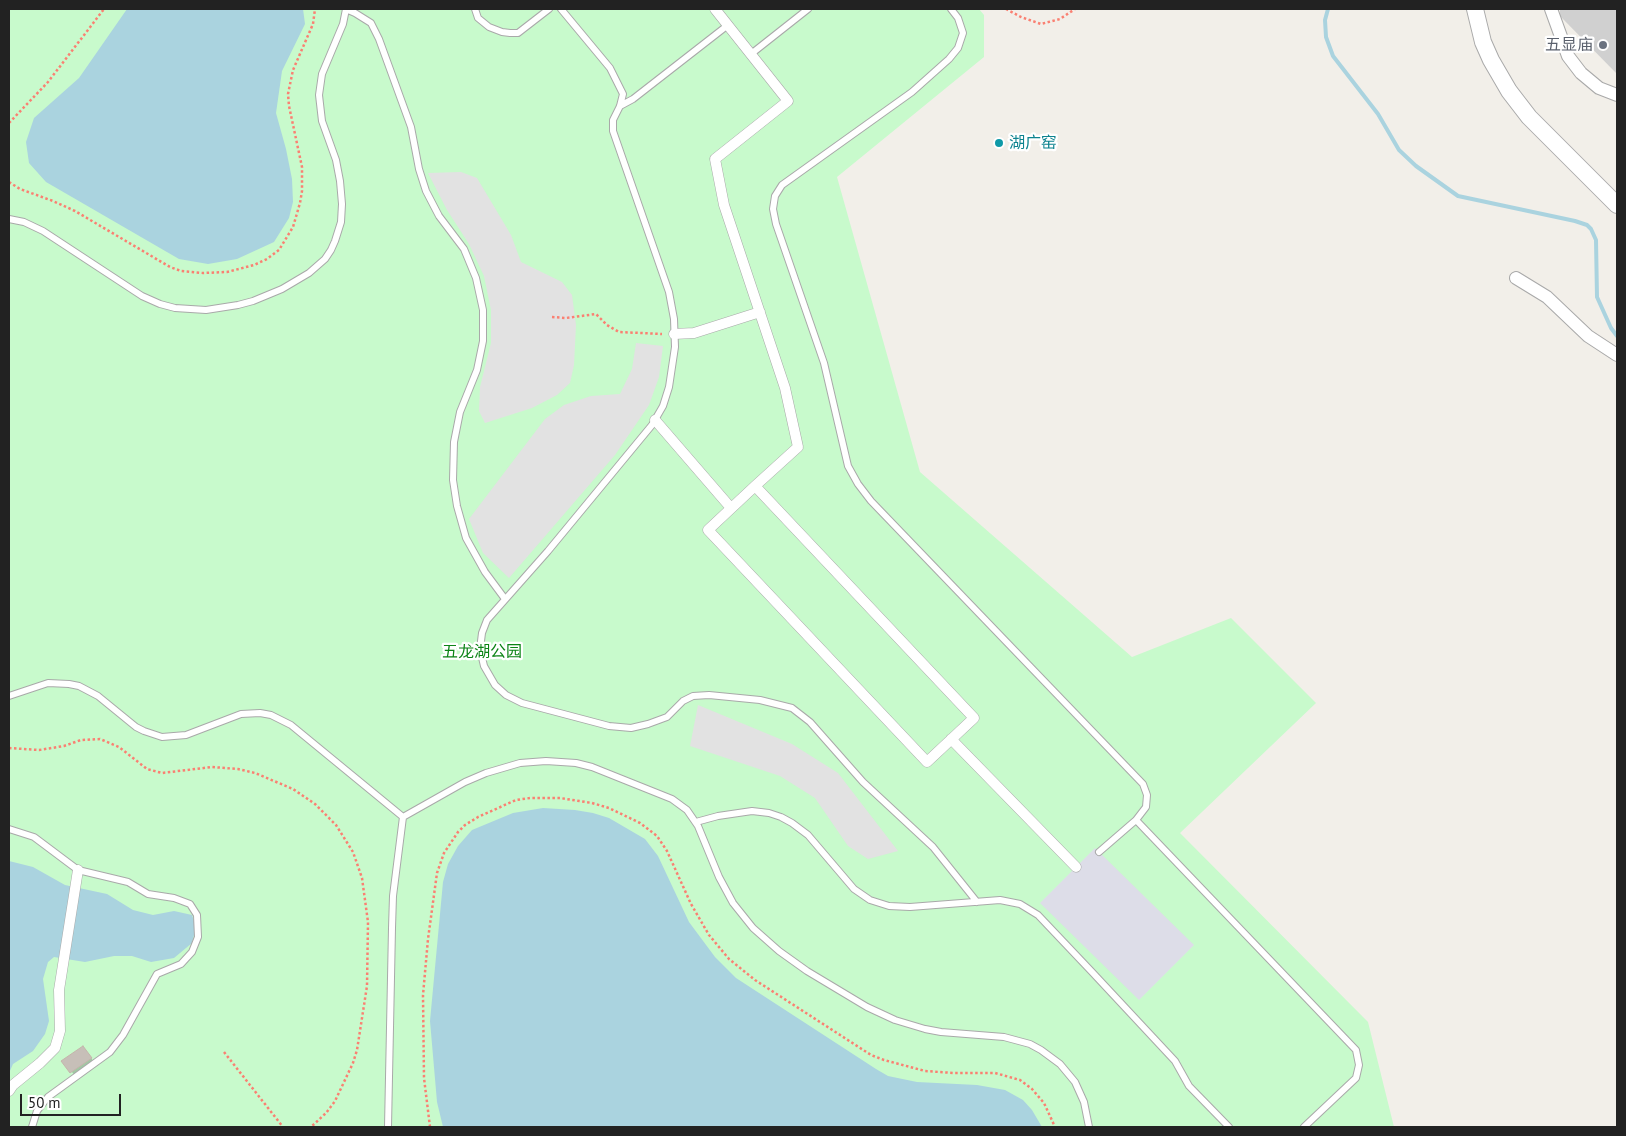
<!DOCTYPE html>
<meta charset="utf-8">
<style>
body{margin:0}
#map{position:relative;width:1626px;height:1136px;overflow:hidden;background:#f2efe9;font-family:"PT Sans",sans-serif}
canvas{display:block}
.frame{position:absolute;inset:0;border:10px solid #222;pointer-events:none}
.scale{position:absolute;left:20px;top:1094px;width:101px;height:22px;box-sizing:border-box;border:2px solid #222;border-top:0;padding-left:6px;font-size:15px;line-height:18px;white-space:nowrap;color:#222;-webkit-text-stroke:4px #fff;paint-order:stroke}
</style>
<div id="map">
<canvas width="1626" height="1136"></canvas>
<div class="frame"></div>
<div class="scale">50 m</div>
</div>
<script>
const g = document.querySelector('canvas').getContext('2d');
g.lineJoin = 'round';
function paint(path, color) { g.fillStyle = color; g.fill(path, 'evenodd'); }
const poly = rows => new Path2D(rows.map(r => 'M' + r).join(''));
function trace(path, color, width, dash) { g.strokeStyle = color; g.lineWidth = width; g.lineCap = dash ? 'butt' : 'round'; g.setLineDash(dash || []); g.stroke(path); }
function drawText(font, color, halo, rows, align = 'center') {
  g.font = font + ' "PT Sans","Noto Sans SC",sans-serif'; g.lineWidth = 4.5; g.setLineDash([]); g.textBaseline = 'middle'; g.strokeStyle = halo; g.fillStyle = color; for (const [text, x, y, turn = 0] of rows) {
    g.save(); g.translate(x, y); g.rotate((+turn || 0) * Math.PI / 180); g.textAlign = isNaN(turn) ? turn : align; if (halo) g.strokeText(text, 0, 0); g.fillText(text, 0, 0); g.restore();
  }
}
const religious = poly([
 [1560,9,1617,9,1617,74,1560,16]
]);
const park = poly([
 [9,9,979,9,984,15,984,57,837,177,920,472,1132,657,1231,618,1316,703,1180,833,1368,1022,1394,1127,9,1127]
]);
const parking = poly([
 [461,172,477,178,511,235,521,262,562,282,572,295,576,325,574,365,570,383,557,395,532,408,485,423,479,411,480,387,491,343,491,310,484,276,469,244,447,210,428,173],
 [636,343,663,346,659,377,649,405,615,455,509,578,483,553,469,519,545,419,564,405,591,396,620,394,632,369],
 [698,705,792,744,838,773,898,851,868,859,848,846,815,798,780,776,690,746]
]);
const plaza = poly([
 [1095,848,1194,945,1139,1000,1040,903]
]);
const water = poly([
 [127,9,303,9,305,24,282,71,276,113,286,149,292,179,293,202,289,218,274,242,237,259,208,264,179,259,46,182,29,163,26,142,34,118,79,78],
 [543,808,575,810,593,813,609,818,645,839,658,856,689,922,715,957,736,978,876,1069,888,1076,917,1082,977,1085,1005,1090,1023,1100,1032,1110,1042,1127,443,1127,437,1102,430,1021,443,882,448,864,458,846,472,830,513,813],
 [9,861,33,867,65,885,107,894,133,910,153,915,174,911,192,915,196,927,192,943,174,958,151,962,132,956,114,956,85,962,54,957,48,962,43,979,49,1021,45,1034,33,1051,13,1064,9,1073]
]);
const shadow = poly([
 [88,1053,95,1064,76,1077,63,1061]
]);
const stream = poly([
 [1328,9,1325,20,1326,37,1333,56,1378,114,1399,150,1416,166,1458,196,1575,221,1587,225,1591,229,1596,240,1597,297,1611,328,1617,336]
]);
const building = poly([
 [83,1046,92,1058,70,1073,61,1061,83,1046]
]);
const path = poly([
 [1006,9,1021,17,1041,24,1060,19,1075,9],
 [9,123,48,82,104,9],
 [9,182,20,189,53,201,75,211,170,267,181,271,203,273,227,272,254,265,267,259,279,250,293,227,300,203,302,191,302,167,289,106,288,94,293,70,313,24,315,9],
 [552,317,566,318,596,314,607,325,619,332,662,334],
 [9,748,39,750,64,746,81,740,100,739,119,747,147,769,162,773,212,767,238,769,255,773,293,789,315,804,336,825,353,852,362,878,368,922,367,986,357,1050,353,1063,335,1101,326,1113,311,1127],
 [224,1052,283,1127],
 [430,1127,424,1078,423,995,428,939,437,873,444,853,458,832,465,825,478,817,516,800,530,798,560,798,592,803,609,808,640,823,657,836,667,851,691,904,709,935,729,959,755,980,871,1055,884,1060,925,1071,954,1073,995,1073,1020,1080,1032,1089,1044,1103,1055,1127]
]);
const service = poly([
 [346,9,355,13,371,23,379,39,411,127,419,169,426,191,439,216,464,249,476,278,483,310,483,341,477,370,460,412,454,442,453,480,457,506,466,538,485,572,505,599],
 [475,9,478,18,489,27,502,32,510,33,518,33,549,9],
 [561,9,610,68,623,94,620,106,613,120,613,131,669,292,674,319,675,347,669,387,663,406,652,425,548,551,487,620,482,633,480,649,484,666,495,685,506,695,522,703,609,726,631,728,648,724,667,717,683,701,693,696,709,695,760,700,792,708,810,722,863,782,933,847,977,902],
 [951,9,958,18,963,33,958,48,949,59,912,92,782,185,775,196,773,209,776,224,824,363,848,466,858,484,871,501,1143,784,1147,795,1146,807,1136,820,1099,852],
 [751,54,808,9],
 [620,106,633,99,728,25],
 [9,219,24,222,43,231,142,296,160,304,175,308,206,310,238,305,253,301,282,289,309,273,325,259,331,250,335,241,341,222,342,204,340,181,336,160,322,121,319,95,322,74,343,24,346,9],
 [9,696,48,683,69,684,79,686,98,696,136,727,144,731,162,737,186,735,241,714,260,713,271,715,291,725,403,817],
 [403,817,465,782,486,773,520,763,546,761,576,763,592,767,672,799,687,810,698,826,719,877,733,903,753,928,779,951,807,971,867,1007,895,1020,925,1029,941,1032,1004,1037,1030,1044,1041,1050,1060,1064,1075,1082,1084,1102,1089,1127],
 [1136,820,1356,1050,1359,1065,1356,1078,1304,1127],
 [696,822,718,816,752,811,769,813,781,817,792,823,808,835,854,889,870,900,889,906,910,907,1000,900,1020,904,1038,915,1092,972,1175,1061,1189,1086,1229,1127],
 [9,829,34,837,78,870,128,882,148,894,174,898,190,904,197,915,198,937,192,952,181,964,157,974,123,1035,110,1052,48,1097,37,1111,32,1127],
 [388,1127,392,928,393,896,403,817]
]);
const pedestrian = poly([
 [715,9,788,101,715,159,724,205,785,388,798,447,755,486,708,530,927,762,974,718,755,486],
 [674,334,694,333,760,312],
 [655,420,731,508],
 [951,739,1076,867],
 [9,1091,13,1085,40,1063,55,1048,60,1031,59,990,78,870]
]);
const minor = poly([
 [1551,9,1568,56,1581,73,1599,88,1617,95],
 [1516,278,1547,297,1588,336,1617,355]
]);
const tertiary = poly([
 [1475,9,1483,42,1491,60,1509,91,1529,117,1617,205]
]);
const markers = [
 [1603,45,5,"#6b7280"],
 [999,143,5,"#0f9aa8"]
];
const worshipNames = [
 ["五显庙",1593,45]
];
const cultureNames = [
 ["湖广窑",1009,143]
];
const parkNames = [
 ["五龙湖公园",482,652]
];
paint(religious, '#d0d0d0');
paint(park, '#c8facc');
paint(parking, '#e2e2e2');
paint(plaza, '#dddde8');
paint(water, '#aad3df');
paint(shadow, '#0003');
trace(stream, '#aad3df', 4);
paint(building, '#c7bfb8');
trace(building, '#c4b6ab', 1);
trace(service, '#a9a9a9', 8);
trace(pedestrian, '#a9a9a9', 11);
trace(minor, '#a9a9a9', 14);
trace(tertiary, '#a9a9a9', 18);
trace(path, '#fa8072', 2.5, [2.5, 2.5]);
trace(service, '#fff', 6);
trace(pedestrian, '#fff', 10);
trace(minor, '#fff', 12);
trace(tertiary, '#fff', 16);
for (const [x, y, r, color] of markers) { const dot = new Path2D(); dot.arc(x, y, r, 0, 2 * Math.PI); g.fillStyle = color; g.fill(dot); trace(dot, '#fff', 2); }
drawText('16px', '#5b616d', '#fff', worshipNames, 'right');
drawText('16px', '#0d838f', '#fff', cultureNames, 'left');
drawText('16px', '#0c8416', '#fff', parkNames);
</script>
